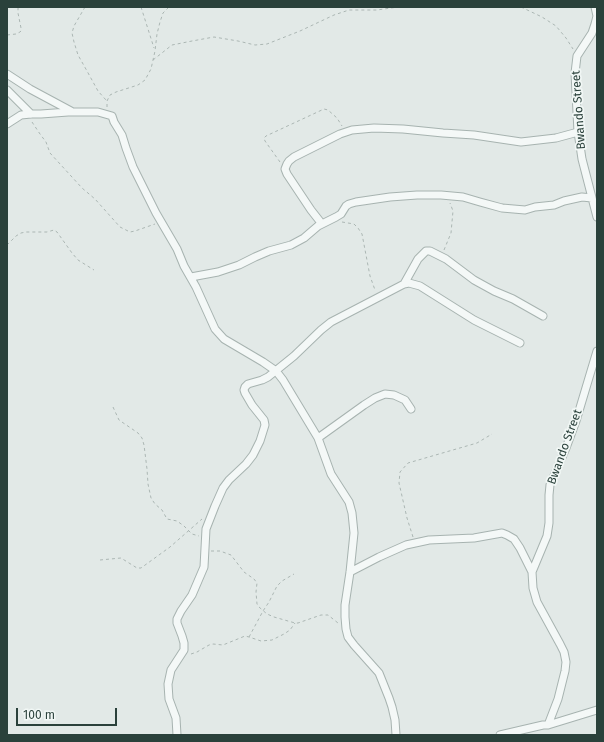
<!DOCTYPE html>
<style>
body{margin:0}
#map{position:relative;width:604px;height:742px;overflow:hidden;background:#e2e9e7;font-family:"Fira Sans",sans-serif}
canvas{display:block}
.frame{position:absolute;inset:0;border:8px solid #2a413b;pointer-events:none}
.scale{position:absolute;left:16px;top:708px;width:101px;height:18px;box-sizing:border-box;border:2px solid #2a413b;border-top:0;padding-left:5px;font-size:12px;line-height:14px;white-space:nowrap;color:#2a413b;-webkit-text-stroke:3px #f1f7f5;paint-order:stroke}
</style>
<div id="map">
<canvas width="604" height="742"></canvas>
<div class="frame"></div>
<div class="scale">100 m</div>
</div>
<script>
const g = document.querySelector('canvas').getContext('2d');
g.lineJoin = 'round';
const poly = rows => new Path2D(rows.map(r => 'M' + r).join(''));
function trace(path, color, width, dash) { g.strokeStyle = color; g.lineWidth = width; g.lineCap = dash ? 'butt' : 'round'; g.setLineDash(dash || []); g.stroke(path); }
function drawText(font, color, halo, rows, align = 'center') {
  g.font = font + ' "Fira Sans",sans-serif'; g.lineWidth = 3.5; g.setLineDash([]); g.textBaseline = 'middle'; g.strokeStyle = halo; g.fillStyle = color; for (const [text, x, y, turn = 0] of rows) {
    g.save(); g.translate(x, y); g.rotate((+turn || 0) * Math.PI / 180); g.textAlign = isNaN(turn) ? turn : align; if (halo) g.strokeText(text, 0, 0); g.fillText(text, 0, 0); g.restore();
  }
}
const path = poly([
 [85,7,74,26,72,33,74,42,78,55,87,71,98,91,106,100],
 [141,7,154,48],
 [521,7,542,17,556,26,566,38,573,49],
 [7,35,16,34,20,32,21,31,21,28,18,13,18,8,20,7],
 [153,60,172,45,192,41,214,37,238,41,255,45,267,44,300,31,334,15,349,10,377,10,398,7],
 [107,107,107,101,110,95,116,92,138,85,145,80,151,69,155,51,157,34,160,22,163,13,169,7],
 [32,122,40,134,46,142,50,153,82,188,95,199,120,227,130,232,135,231,155,224],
 [280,162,265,141,264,138,266,136,324,109,328,110,337,118,342,126],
 [342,222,354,224,358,228,362,234,370,276,375,290],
 [7,245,16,236,21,233,26,232,47,232,54,230,57,232,72,253,78,260,94,270],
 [444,250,451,233,453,211,450,203],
 [113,407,119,420,138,433,142,438,144,445,147,469,148,484,151,498,155,504,162,510,167,519,177,521,184,526,192,534,199,536],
 [413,537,407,518,399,483,400,472,408,463,477,443,492,434],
 [211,551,220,551,231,555,244,572,254,579,257,583,256,592,257,604,259,607,267,614,274,617,295,623,298,623,321,615,328,615,338,623],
 [100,560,121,558,137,568,141,568,170,547,202,519],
 [249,637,263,611,269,602,277,586,282,581,294,574],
 [191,654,197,652,209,645,213,644,223,645,245,636,249,637,261,641,272,640,284,634,290,630,295,623]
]);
const minor = poly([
 [595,7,597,16,595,24,592,33,577,56,575,73,578,132,582,159,597,217],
 [7,74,30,89,71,111],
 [7,90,31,114],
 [7,124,21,115,31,114,41,114,68,112,98,112,112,116,114,122,122,135,126,148,133,167,156,213,177,249,184,266,196,287,215,329,224,339,263,362,276,371,283,380,318,438,331,474,349,502,352,513,354,533,350,572,345,605,345,617,346,629,348,637,354,645,379,673,389,698,392,707,395,720,396,735],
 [322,224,311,210,287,174,285,169,287,164,289,161,294,157,340,134,352,130,374,128,403,129,443,133,474,135,521,142,556,138,578,132],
 [191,277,218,272,239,265,255,257,269,251,291,245,304,238,318,226,336,217,341,214,346,206,349,204,356,202,390,197,417,195,441,195,463,197,480,202,502,208,525,210,535,207,554,205,564,201,582,197,592,198],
 [404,284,418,259,426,251,430,251,446,259,474,280,494,291,513,299,543,316],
 [318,438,364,405,375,398,385,394,394,395,405,400,411,409],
 [350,572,379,557,406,545,429,540,474,538,502,533,507,535,514,539,520,548,532,572],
 [548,725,558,699,565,671,566,662,564,652,560,644,537,602,533,588,532,572,547,536,549,523,549,495,550,485,566,448,576,421,597,351],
 [177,735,176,718,169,699,168,684,171,670,184,650,184,643,182,636,177,623,177,619,181,611,192,595,204,567,206,529,215,506,223,488,229,480,246,464,253,455,260,441,265,425,264,420,252,405,245,393,244,390,245,387,248,384,262,380,268,377,294,356,321,330,331,322,404,284,409,283,420,286,474,320,520,343],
 [500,735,543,725,548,725,597,710]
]);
const streetNames = [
 ["Bwando Street",579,110,-94],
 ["Bwando Street",565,447,-70]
];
trace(minor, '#a7b3b0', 9);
trace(path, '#abb6b3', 1, [3, 3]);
trace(minor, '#f4f8f7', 7);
drawText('12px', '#2a413b', '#f1f7f5', streetNames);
</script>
